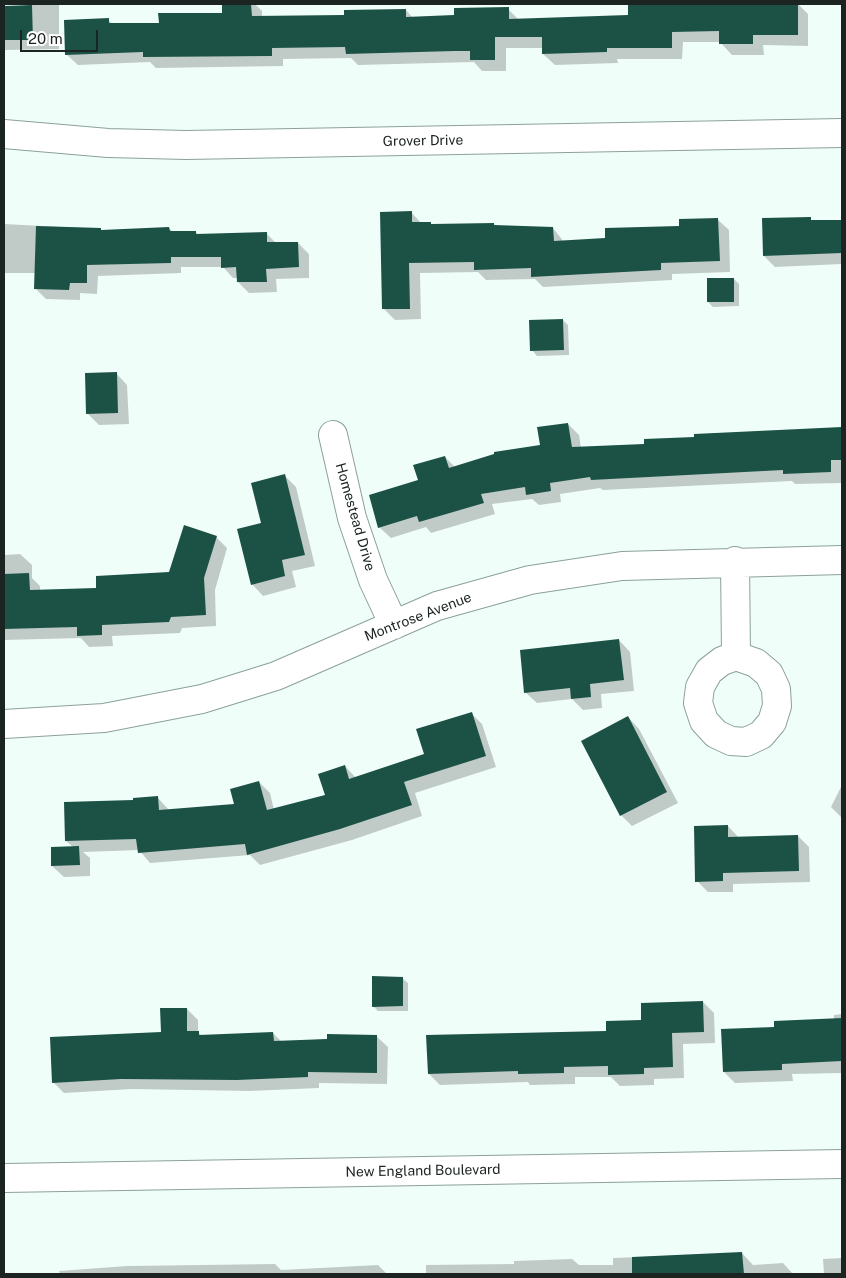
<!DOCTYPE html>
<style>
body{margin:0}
#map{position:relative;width:846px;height:1278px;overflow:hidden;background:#f0fefa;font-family:"Public Sans",sans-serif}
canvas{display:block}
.frame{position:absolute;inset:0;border:5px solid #1b2421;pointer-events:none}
.scale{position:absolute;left:20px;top:30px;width:78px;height:22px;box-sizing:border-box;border:2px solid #1b2421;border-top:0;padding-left:6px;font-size:15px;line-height:18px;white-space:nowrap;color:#1b2421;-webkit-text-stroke:4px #fff;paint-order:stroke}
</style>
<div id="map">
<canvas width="846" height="1278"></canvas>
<div class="frame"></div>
<div class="scale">20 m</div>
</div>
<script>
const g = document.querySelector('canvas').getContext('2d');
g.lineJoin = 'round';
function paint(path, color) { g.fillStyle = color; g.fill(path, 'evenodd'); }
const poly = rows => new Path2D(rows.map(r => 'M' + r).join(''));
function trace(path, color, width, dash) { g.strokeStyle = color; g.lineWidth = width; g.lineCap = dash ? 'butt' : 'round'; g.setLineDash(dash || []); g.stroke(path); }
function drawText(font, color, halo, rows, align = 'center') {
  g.font = font + ' "Public Sans",sans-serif'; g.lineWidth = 5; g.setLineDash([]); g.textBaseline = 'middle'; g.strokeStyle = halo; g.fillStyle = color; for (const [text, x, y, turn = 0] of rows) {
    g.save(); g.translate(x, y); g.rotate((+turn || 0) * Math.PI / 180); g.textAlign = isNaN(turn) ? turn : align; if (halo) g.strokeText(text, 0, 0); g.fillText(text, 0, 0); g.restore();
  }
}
const shadow = poly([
 [26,4,59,4,59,49,4,50,4,7,26,7],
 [224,4,255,4,262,11,262,18,346,16,406,10,413,18,456,16,508,9,519,20,629,17,629,4,798,4,808,14,808,46,763,45,764,55,732,55,720,42,683,42,682,59,617,59,618,63,555,65,543,54,543,48,506,48,506,71,482,71,474,62,358,65,351,58,283,59,283,66,156,68,150,62,78,65,66,54,108,20,113,24,160,24,224,14],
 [411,212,422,224,433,226,494,224,496,226,553,228,564,242,606,239,717,219,729,230,730,272,672,274,672,280,543,287,535,279,486,280,478,272,420,273,421,319,395,320,383,308],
 [763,220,842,220,842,264,775,267,764,256],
 [4,224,100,229,102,231,169,228,173,232,196,232,199,236,266,233,276,243,298,243,309,254,309,278,276,279,277,292,249,293,238,282,238,278,233,278,223,267,181,267,181,273,98,276,97,294,80,293,80,300,46,299,35,288,36,273,4,273],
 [734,279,739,284,739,306,713,307,708,302],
 [563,320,568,325,569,355,537,356,532,350],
 [116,373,127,385,129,424,99,425,88,414],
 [568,424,579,435,581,448,646,446,695,438,695,435,842,429,842,483,795,484,792,481,603,490,600,488,560,494,561,502,539,505,532,499,492,504,495,514,431,533,426,527,391,538,379,527,419,481,445,457,455,467,541,446],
 [285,476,296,487,315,566,292,571,296,587,263,596,252,584,262,524],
 [216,537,227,548,215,590,216,626,182,628,180,633,112,636,113,646,89,647,81,638,4,640,4,555,20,554,32,565,32,578,40,586,40,591,98,589,170,573],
 [619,640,630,652,634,691,601,694,602,708,583,710,572,699,537,703,525,692],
 [471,713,482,724,496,767,415,793,422,816,352,840,260,865,250,855,150,863,139,850,83,852,90,858,90,876,64,877,52,866,73,847,66,841,135,801,157,797,169,810,235,805,259,782,270,793,274,810,327,796,345,766,356,778,426,755],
 [628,717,639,729,678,803,632,826,621,815],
 [842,785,842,818,831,807],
 [728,826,739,838,798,836,809,847,810,882,733,884,733,892,708,892,697,881],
 [402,978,408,983,408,1011,378,1011,373,1006],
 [703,1002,714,1013,715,1043,683,1044,684,1078,654,1079,654,1085,620,1086,611,1077,575,1077,575,1084,530,1085,528,1082,440,1085,429,1074,608,1032],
 [187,1009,198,1020,198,1032,202,1036,273,1033,282,1042,376,1036,388,1047,387,1084,319,1083,319,1088,249,1091,132,1089,64,1093,53,1082,162,1033],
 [842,1014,842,1073,792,1074,793,1081,735,1083,724,1072,776,1028,834,1019,834,1015],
 [742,1253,753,1265,783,1263,793,1274,426,1274,426,1265,514,1264,514,1261,572,1259,579,1265,613,1265,613,1258],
 [842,1258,842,1274,824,1274,823,1259],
 [275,1264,281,1270,378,1265,387,1274,60,1274,59,1271,127,1266]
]);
const building = poly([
 [222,4,251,4,252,16,344,15,344,10,406,9,406,17,454,15,454,8,509,7,509,19,628,15,628,4,798,4,798,35,753,35,753,44,719,44,719,31,672,32,672,48,607,48,607,52,542,54,542,37,495,37,495,60,470,60,470,51,455,51,346,54,345,47,272,48,272,56,143,57,143,52,65,55,64,20,109,18,109,23,159,23,158,13,222,13],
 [32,5,33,40,4,40,4,6],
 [412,211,412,222,431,222,431,224,494,223,494,225,553,227,554,241,605,238,605,228,679,226,679,219,718,218,720,261,661,263,661,270,531,277,531,268,474,270,474,262,409,263,410,309,382,309,380,212],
 [811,217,811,220,842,220,842,253,763,256,762,218],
 [36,226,101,228,101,230,169,227,170,231,196,231,196,234,267,232,267,242,298,242,299,267,266,269,267,282,237,282,236,267,221,268,221,257,171,257,171,263,87,265,87,283,70,283,69,290,34,289],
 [707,278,734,278,734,302,707,302],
 [563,319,564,350,530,351,529,320],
 [117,372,118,413,86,414,85,373],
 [568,423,572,447,644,444,644,439,694,437,694,434,842,427,842,460,831,460,831,472,783,474,783,470,591,480,590,477,550,483,551,491,526,495,525,487,481,494,484,503,419,522,417,516,378,528,369,495,418,480,413,465,445,456,449,468,494,454,494,452,540,445,537,427],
 [285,474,305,555,282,560,285,576,251,585,237,529,261,523,251,483],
 [184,525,217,536,204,578,206,615,171,617,169,622,102,625,102,635,77,636,77,627,4,629,4,574,29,573,30,590,96,588,96,576,169,572],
 [619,639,624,680,590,684,591,697,571,699,570,688,524,693,520,650],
 [472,712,486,756,404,782,412,805,340,829,247,855,245,844,138,853,136,839,65,841,64,802,133,800,133,798,158,796,159,810,234,804,230,789,259,781,267,810,325,795,318,774,345,765,349,779,424,754,416,729],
 [628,716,667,792,620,816,581,741],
 [728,825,728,837,798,835,799,871,723,873,723,881,695,882,694,826],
 [79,846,80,865,51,866,51,847],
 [372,976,403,977,403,1006,372,1007],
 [703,1001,704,1032,672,1033,673,1067,644,1068,644,1074,608,1075,608,1066,564,1067,564,1073,518,1074,518,1071,428,1074,426,1035,606,1031,606,1021,641,1020,641,1003],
 [160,1008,187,1008,187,1031,199,1031,199,1035,273,1032,274,1041,327,1039,327,1034,377,1035,377,1073,308,1072,308,1077,237,1080,121,1079,52,1083,50,1037,161,1032],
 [842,1018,842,1061,782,1064,782,1070,723,1072,721,1029,774,1027,774,1021],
 [742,1252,744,1274,632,1274,632,1257]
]);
const minor = poly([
 [4,134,108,143,186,145,842,133],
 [333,435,352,518,373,580,394,625],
 [735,561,736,656],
 [736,656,756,663,769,674,776,689,777,706,772,722,761,735,746,742,731,741,716,734,704,721,698,703,700,687,709,671,722,661,736,656],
 [4,724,104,718,202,699,276,676,437,606,530,580,622,566,842,560],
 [4,1178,842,1164]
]);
const streetNames = [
 ["Grover Drive",423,141,-1],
 ["Homestead Drive",355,517,74],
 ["Montrose Avenue",418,617,-21],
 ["New England Boulevard",423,1171,-1]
];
paint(shadow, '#0003');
paint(building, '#1c5245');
trace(minor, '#8ba19a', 30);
trace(minor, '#fff', 28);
drawText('14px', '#1b2421', '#fff', streetNames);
</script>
